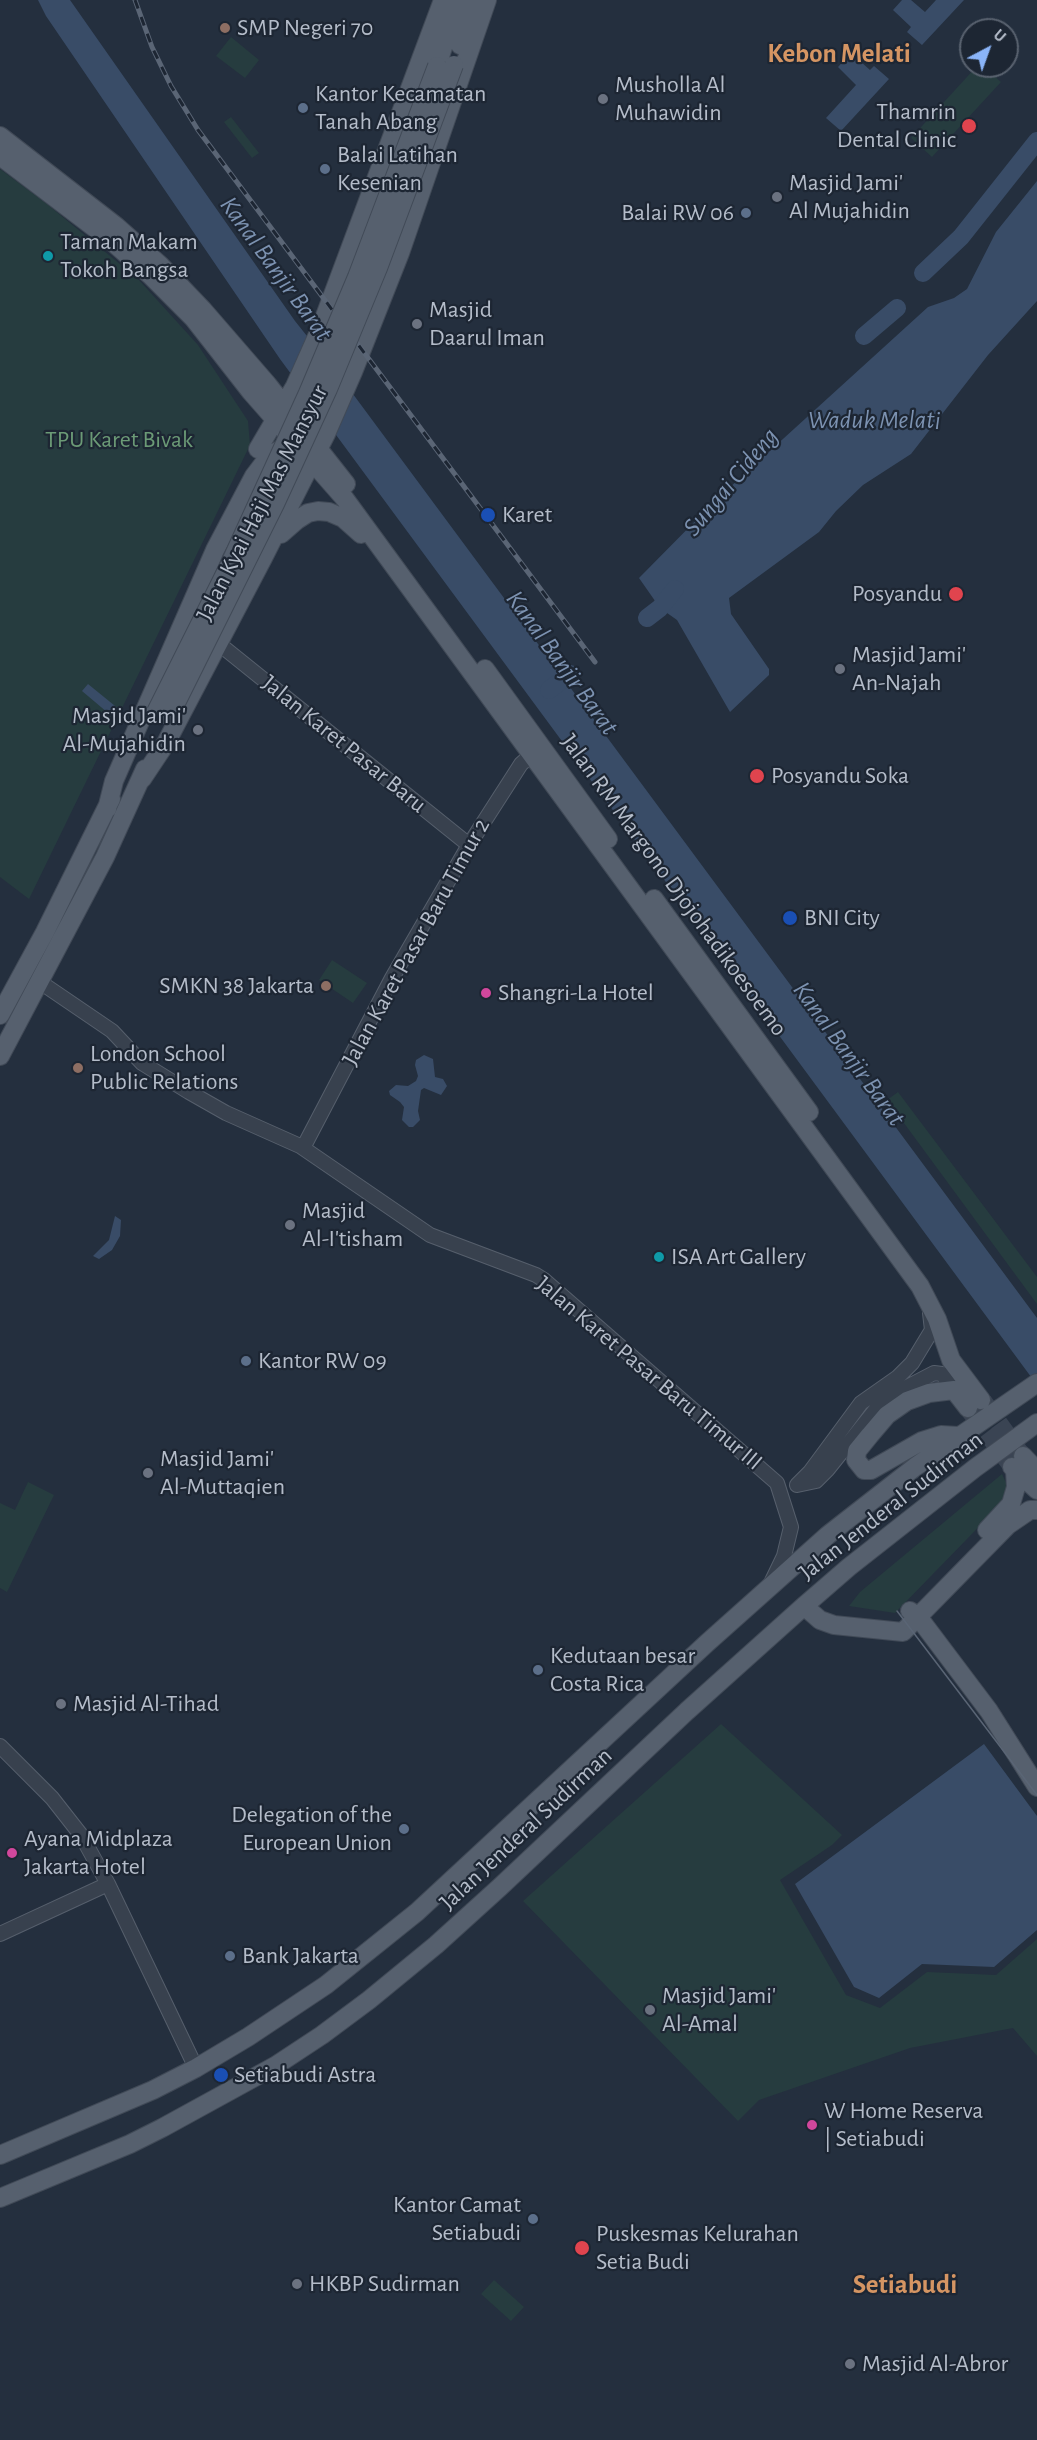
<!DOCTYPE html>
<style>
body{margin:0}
#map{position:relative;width:1037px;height:2440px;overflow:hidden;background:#242f3e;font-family:"Alegreya Sans",sans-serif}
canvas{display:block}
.north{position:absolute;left:959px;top:18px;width:60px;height:60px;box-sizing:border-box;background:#1d2633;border:2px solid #59626f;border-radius:50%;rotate:41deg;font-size:16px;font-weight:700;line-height:24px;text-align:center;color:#b4bcc9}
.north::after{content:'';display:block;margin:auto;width:21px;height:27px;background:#8ab4f8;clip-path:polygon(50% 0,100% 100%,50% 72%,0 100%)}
</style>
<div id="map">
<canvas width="1037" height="2440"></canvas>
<div class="north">U</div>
</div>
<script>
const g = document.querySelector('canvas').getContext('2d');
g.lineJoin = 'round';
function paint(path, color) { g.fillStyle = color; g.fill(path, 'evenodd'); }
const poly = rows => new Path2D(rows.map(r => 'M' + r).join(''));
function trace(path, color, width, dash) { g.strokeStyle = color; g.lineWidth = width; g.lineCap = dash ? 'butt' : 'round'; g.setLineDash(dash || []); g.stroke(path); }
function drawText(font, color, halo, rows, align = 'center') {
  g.font = font + ' "Alegreya Sans",sans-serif'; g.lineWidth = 4.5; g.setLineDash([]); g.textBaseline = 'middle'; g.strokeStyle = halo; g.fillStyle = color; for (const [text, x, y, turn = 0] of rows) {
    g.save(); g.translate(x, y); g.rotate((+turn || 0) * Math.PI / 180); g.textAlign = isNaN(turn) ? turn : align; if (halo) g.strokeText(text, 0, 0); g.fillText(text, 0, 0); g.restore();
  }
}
const green = poly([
 [231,37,259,60,245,78,216,56],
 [977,66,983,66,1001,82,932,157,911,138],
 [231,117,259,153,252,158,224,122],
 [0,169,47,204,138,279,198,345,248,421,250,445,29,899,0,877],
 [332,960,367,983,353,1003,319,980],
 [898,1092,1037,1277,1037,1304,887,1100],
 [1002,1474,1009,1489,1004,1501,895,1613,849,1606,860,1592],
 [28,1482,54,1495,7,1592,0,1588,0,1503,15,1510],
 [721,1724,842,1835,832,1845,780,1880,846,1995,880,2008,927,1972,996,1975,1037,1939,1037,2056,1013,2028,910,2048,759,2100,738,2121,523,1901],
 [494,2280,524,2307,511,2321,481,2294]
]);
const water = poly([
 [38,0,70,0,295,321,350,390,1037,1318,1037,1385,280,359,46,16],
 [902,0,911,0,925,12,936,0,964,0,922,45,907,32,911,27,893,10],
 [851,53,870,70,874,66,889,79,841,131,826,118,856,85,838,67],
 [1037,181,1037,301,988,355,911,454,863,485,836,511,819,532,729,598,731,614,769,669,769,675,730,712,677,620,660,608,639,578,717,499,928,307,954,298,967,289,996,232],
 [88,684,120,710,114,718,82,691],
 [424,1055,433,1059,435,1077,443,1079,447,1086,441,1095,424,1088,421,1090,418,1111,420,1120,413,1127,409,1127,402,1120,404,1107,400,1102,390,1095,389,1091,396,1085,408,1086,416,1081,418,1076,415,1065,416,1060],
 [115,1216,121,1220,120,1236,112,1250,99,1259,93,1256,109,1240],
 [984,1744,1037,1816,1037,1930,994,1967,922,1964,879,1998,854,1987,795,1884]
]);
const river = poly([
 [923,273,961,237,1037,141],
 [864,336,897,308],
 [647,618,660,608,675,589],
 [549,690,570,674]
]);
const primaryTunnel = poly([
 [983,1401,1021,1454],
 [970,1411,1011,1465]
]);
const tertiary = poly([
 [218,643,469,845],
 [40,982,112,1031,142,1063,189,1092,226,1113,300,1146,430,1235,536,1275,544,1280,777,1483,791,1527,784,1556,771,1583],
 [303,1148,392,978,469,845,521,764,539,748],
 [797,1485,810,1472,861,1403,898,1377,912,1363,932,1330,930,1313],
 [797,1485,816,1481,828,1469,876,1409,909,1386,934,1373,942,1374,954,1390],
 [0,1746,52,1798,81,1835,108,1884,196,2068],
 [0,1934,108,1884]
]);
const primary = poly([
 [460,45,472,0],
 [437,66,458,0],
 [0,136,116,226,160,265,203,310,268,385,346,484],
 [0,156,108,238,150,275,194,319,251,392,345,499,920,1286,937,1319,951,1360,981,1400],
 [258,449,295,386,319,332,443,0],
 [281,534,297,520,308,513,318,511,329,512,343,518,361,534],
 [485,669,608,839],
 [142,779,166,743,263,558,326,434,353,372,400,253,487,0],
 [107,809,114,781,215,550,254,476,270,455,289,445],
 [654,899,809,1112],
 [0,1015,45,932,111,799],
 [0,1056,105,857,145,769],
 [958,1436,941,1435,922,1441,871,1470,864,1470,856,1460,857,1451,870,1435,887,1415,907,1401,929,1393,954,1390,968,1408],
 [1023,1456,1037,1471],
 [1012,1467,1037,1490],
 [987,1530,1011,1504,1016,1487,1015,1471],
 [804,1606,820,1620,834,1625,903,1632,1008,1525,1030,1510,1037,1510],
 [910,1611,919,1618,989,1711,1037,1787],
 [0,2155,153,2090,196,2068,248,2037,326,1985,417,1912,707,1643,828,1535,915,1467,1037,1383],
 [0,2198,130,2144,162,2128,275,2066,322,2035,369,2000,436,1945,500,1887,687,1711,804,1606,849,1567,975,1468,1037,1423]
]);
const tram = poly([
 [897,1611,1037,1795]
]);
const rail = poly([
 [135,0,152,47,171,86,198,130,595,662]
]);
const primaryBridge = poly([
 [156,712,229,566,308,393,357,277,437,66],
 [169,717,275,504,328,389,378,268,454,65]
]);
const markers = [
 [225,28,6,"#8d6e63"],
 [603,99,6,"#6b7280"],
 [303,108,6,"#5c6f8a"],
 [969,126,8,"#e0444e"],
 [325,169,6,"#5c6f8a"],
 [777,197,6,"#6b7280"],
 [746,213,6,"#5c6f8a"],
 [48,256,6,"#0f9aa8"],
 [417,324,6,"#6b7280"],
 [488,515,8,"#1a4fb4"],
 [956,594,8,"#e0444e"],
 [840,669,6,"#6b7280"],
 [198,730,6,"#6b7280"],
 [757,776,8,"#e0444e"],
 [790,918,8,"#1a4fb4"],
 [326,986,6,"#8d6e63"],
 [486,993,6,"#d1479c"],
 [78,1068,6,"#8d6e63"],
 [290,1225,6,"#6b7280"],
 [659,1257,6,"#0f9aa8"],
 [246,1361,6,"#5c6f8a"],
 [148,1473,6,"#6b7280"],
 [538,1670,6,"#5c6f8a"],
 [61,1704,6,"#6b7280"],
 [404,1829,6,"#5c6f8a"],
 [12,1853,6,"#d1479c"],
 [230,1956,6,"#5c6f8a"],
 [650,2010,6,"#6b7280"],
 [221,2075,8,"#1a4fb4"],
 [812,2125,6,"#d1479c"],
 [533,2219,6,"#5c6f8a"],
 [582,2248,8,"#e0444e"],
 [297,2284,6,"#6b7280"],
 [850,2364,6,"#6b7280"]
];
const poiNames = [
 ["SMP Negeri 70",237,28],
 ["Musholla Al",615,85],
 ["Muhawidin",615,113],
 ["Kantor Kecamatan",315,94],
 ["Tanah Abang",315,122],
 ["Thamrin",956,112,"right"],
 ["Dental Clinic",956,140,"right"],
 ["Balai Latihan",337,155],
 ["Kesenian",337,183],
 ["Masjid Jami'",789,183],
 ["Al Mujahidin",789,211],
 ["Balai RW 06",734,213,"right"],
 ["Taman Makam",60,242],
 ["Tokoh Bangsa",60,270],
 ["Masjid",429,310],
 ["Daarul Iman",429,338],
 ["Karet",502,515],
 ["Posyandu",942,594,"right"],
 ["Masjid Jami'",852,655],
 ["An-Najah",852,683],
 ["Masjid Jami'",186,716,"right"],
 ["Al-Mujahidin",186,744,"right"],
 ["Posyandu Soka",771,776],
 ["BNI City",804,918],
 ["SMKN 38 Jakarta",314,986,"right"],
 ["Shangri-La Hotel",498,993],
 ["London School",90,1054],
 ["Public Relations",90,1082],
 ["Masjid",302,1211],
 ["Al-I'tisham",302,1239],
 ["ISA Art Gallery",671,1257],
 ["Kantor RW 09",258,1361],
 ["Masjid Jami'",160,1459],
 ["Al-Muttaqien",160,1487],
 ["Kedutaan besar",550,1656],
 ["Costa Rica",550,1684],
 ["Masjid Al-Tihad",73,1704],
 ["Delegation of the",392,1815,"right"],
 ["European Union",392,1843,"right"],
 ["Ayana Midplaza",24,1839],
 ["Jakarta Hotel",24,1867],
 ["Bank Jakarta",242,1956],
 ["Masjid Jami'",662,1996],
 ["Al-Amal",662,2024],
 ["Setiabudi Astra",234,2075],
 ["W Home Reserva",824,2111],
 ["| Setiabudi",824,2139],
 ["Kantor Camat",521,2205,"right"],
 ["Setiabudi",521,2233,"right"],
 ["Puskesmas Kelurahan",596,2234],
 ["Setia Budi",596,2262],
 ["HKBP Sudirman",309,2284],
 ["Masjid Al-Abror",862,2364]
];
const parkNames = [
 ["TPU Karet Bivak",119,440]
];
const streetNames = [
 ["Jalan Kyai Haji Mas Mansyur",262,503,-63],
 ["Jalan Karet Pasar Baru",344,744,39],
 ["Jalan RM Margono Djojohadikoesoemo",674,885,54],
 ["Jalan Karet Pasar Baru Timur 2",416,942,-61],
 ["Jalan Karet Pasar Baru Timur III",649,1373,40],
 ["Jalan Jenderal Sudirman",891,1506,-38],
 ["Jalan Jenderal Sudirman",526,1829,-43]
];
const waterNames = [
 ["Kanal Banjir Barat",276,269,54],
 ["Waduk Melati",874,420],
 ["Sungai Cideng",731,482,-50],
 ["Kanal Banjir Barat",562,663,54],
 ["Kanal Banjir Barat",849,1054,54]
];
const quarterNames = [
 ["Kebon Melati",839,54],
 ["Setiabudi",905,2285]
];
paint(green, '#263c3f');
paint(water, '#394c67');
trace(river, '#394c67', 18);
trace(primaryTunnel, '#3a4453', 18, [18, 9]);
trace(tertiary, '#565f6c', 16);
trace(primary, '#414a57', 20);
trace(tertiary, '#38414e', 14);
trace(primary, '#56606e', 18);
trace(tram, '#5a6575', 1.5);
trace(rail, '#5a6575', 5);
trace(rail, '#1d2633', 3, [9]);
trace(primaryBridge, '#414a57', 20, []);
trace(primaryBridge, '#56606e', 18);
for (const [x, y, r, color] of markers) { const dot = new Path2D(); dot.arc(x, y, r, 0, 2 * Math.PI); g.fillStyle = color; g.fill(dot); trace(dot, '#1d2633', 2); }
drawText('24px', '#b4bcc9', '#1d2633', poiNames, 'left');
drawText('24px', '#6b9a76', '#1d2633', parkNames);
drawText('24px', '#b4bcc9', '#1d2633', streetNames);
drawText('italic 26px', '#7c92b1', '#1d2633', waterNames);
drawText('bold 27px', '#d59563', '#1d2633', quarterNames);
</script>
